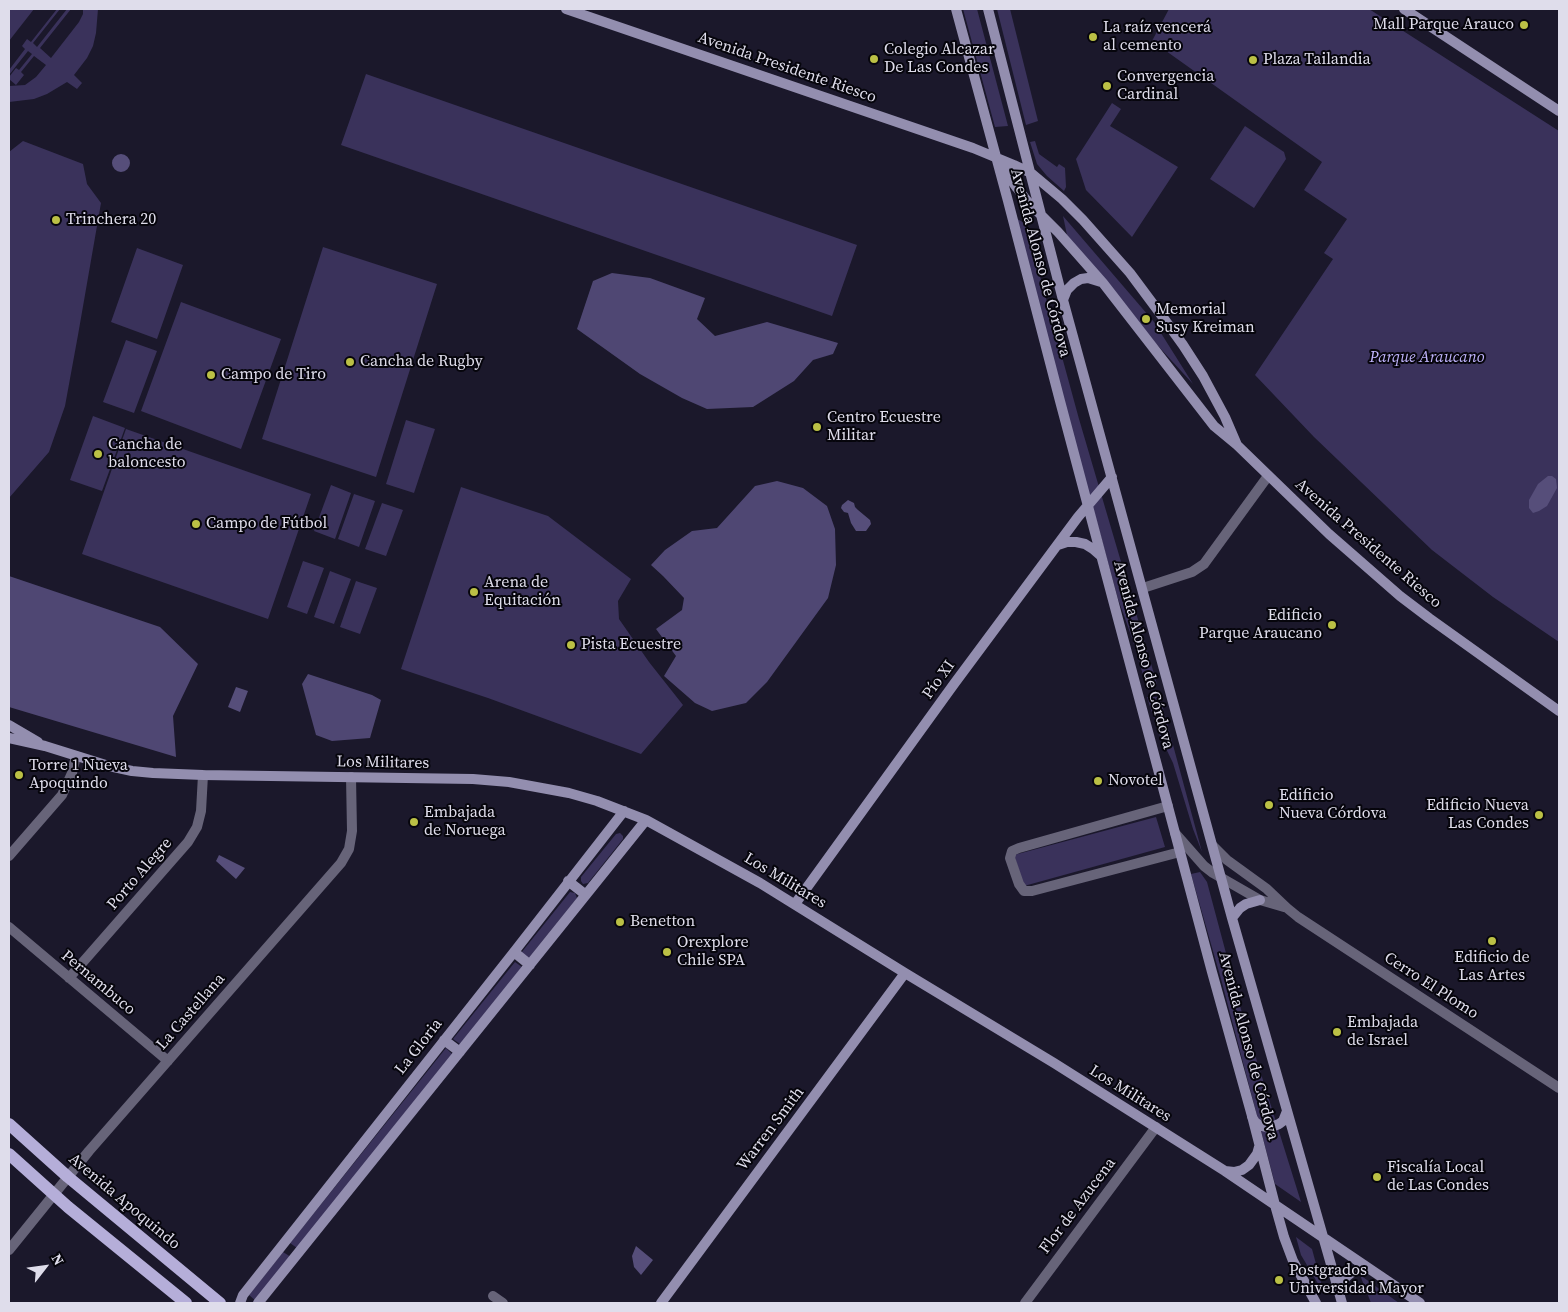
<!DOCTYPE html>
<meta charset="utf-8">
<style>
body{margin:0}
#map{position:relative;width:1568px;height:1312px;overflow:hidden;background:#1b182b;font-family:"Source Serif 4",serif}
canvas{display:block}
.frame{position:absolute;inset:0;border:10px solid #dfddeb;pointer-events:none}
.north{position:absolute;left:20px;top:1242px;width:50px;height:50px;-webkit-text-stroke:4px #06050c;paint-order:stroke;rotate:60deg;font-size:14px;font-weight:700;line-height:20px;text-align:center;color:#dfddeb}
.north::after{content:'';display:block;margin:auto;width:18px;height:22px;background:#dfddeb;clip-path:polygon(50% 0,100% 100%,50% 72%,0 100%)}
</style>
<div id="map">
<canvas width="1568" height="1312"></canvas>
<div class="frame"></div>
<div class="north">N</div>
</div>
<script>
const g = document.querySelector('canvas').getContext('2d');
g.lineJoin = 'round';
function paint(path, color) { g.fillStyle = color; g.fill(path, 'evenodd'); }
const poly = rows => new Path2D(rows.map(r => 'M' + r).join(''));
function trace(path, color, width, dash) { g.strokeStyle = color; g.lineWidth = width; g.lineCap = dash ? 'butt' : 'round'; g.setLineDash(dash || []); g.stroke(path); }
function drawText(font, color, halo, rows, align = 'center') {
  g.font = font + ' "Source Serif 4",serif'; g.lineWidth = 4; g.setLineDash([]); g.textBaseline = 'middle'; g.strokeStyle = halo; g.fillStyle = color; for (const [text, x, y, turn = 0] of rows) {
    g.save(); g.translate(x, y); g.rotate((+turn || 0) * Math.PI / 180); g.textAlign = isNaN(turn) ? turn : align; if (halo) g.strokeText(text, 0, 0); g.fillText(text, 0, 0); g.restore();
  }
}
const green = poly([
 [9,9,34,9,9,41],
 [57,9,60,9,33,43,37,47,67,9,71,9,40,48,51,58,79,22,83,14,83,9,98,9,96,33,93,46,87,58,74,75,82,83,77,89,67,82,47,94,34,99,9,102,9,86,25,85,36,77,46,65,34,56,21,72,24,75,16,85,9,79,9,77,16,68,19,70,32,54,28,51,9,75,9,70,25,49,22,46,27,39,31,42],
 [963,9,977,9,1008,126,995,127],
 [997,9,1010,9,1038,121,1026,125],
 [1169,9,1369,9,1559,131,1559,642,1493,597,1432,550,1314,437,1255,375,1333,259,1324,253,1347,219,1304,190,1322,162,1152,41],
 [366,74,857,245,832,316,341,145],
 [1112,103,1121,109,1110,126,1178,167,1132,237,1086,190,1076,159],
 [1245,126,1284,152,1286,159,1254,208,1210,179],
 [23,141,83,164,87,184,101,203,78,335,65,406,49,452,9,498,9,152],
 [1035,141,1039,154,1057,167,1059,164,1065,168,1066,187,1064,191,1047,176,1037,164,1030,142],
 [1063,216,1154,322,1193,384,1138,324,1067,235],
 [1013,217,1021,221,1026,225,1079,419,1157,684,1151,688,1146,685,1132,638,1118,599],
 [323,247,437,284,376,477,262,439],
 [137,248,183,265,157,339,111,322],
 [181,302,281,339,241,449,141,411],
 [126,340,157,351,134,413,103,402],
 [93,416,125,428,102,491,70,480],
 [406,420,435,429,414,493,386,484],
 [126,429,311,494,268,619,82,554],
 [331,485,351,493,335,539,314,531],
 [461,487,548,516,631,579,618,601,619,619,649,662,683,705,641,754,488,698,401,669],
 [354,494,375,501,359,547,338,539],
 [382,503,403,510,386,556,365,549],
 [303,561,324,568,307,614,287,607],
 [330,571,351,579,334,624,314,617],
 [356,581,377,588,360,634,340,627],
 [1147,697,1160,697,1202,852,1193,829,1173,763,1159,734],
 [1156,817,1165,847,1024,886,1014,855],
 [620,833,623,836,623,839,588,883,583,884,581,881,581,877,616,834],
 [1200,872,1207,882,1242,1013,1301,1202,1275,1184,1221,979,1191,874],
 [570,892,575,893,577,898,528,959,521,953],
 [515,962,522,967,460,1044,453,1039],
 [446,1048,452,1054,297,1248,290,1243],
 [1296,1237,1312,1249,1322,1286,1320,1287,1301,1255],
 [283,1252,291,1257,256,1301,249,1295],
 [1360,1275,1399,1303,1371,1303]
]);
const forest = poly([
 [612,273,650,278,705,298,697,319,715,336,767,322,838,343,833,354,813,360,794,381,753,407,707,409,682,398,640,374,577,329,593,281],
 [777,481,803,488,827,506,835,529,836,565,828,598,767,682,746,703,712,711,695,703,664,676,676,656,656,629,682,610,684,598,663,576,651,565,665,550,692,531,717,528,755,486],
 [9,576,160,627,198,664,173,716,176,757,9,707],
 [308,674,372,695,381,700,370,738,332,741,316,735,302,684]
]);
const water = poly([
 '112 163a9 9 0 1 1 18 0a9 9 0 1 1-18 0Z',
 [1548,476,1552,476,1556,479,1557,488,1547,506,1539,511,1533,513,1529,508,1529,500,1538,484],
 [848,500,854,503,855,507,858,510,870,520,871,524,866,531,856,531,851,523,848,513,844,512,841,508,842,505],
 [236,687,248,691,240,712,228,707],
 [219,855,245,868,236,879,216,861],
 [636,1246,653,1260,641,1275,634,1267,632,1256]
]);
const street = poly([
 [1143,588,1192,572,1204,564,1268,476],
 [1168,806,1019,848,1012,851,1010,858,1019,884,1024,891,1032,891,1180,852],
 [1175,833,1204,866,1213,873,1260,900,1284,907],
 [1213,846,1227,860,1267,889,1287,908,1298,917,1559,1088],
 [9,856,62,795,72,773,76,756],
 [9,927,168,1061],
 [69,978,188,842,197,827,201,811,203,775],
 [9,1250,89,1151,341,863,349,849,352,831,351,777],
 [493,1296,503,1303],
 [1025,1303,1156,1127]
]);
const secondary = poly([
 [566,9,973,148,1014,165,1031,173,1062,199,1083,220,1130,273,1162,316,1183,345,1203,376,1225,417,1237,445],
 [956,9,1008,201,1060,401,1212,972,1252,1116,1275,1205,1284,1237,1293,1261,1316,1303],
 [988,9,1063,300,1232,918,1342,1303],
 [1404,9,1559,111],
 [1002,167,1017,188,1028,202,1058,232,1103,283,1214,426,1237,445,1329,534,1400,596,1429,618,1559,711],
 [1063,300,1067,290,1074,283,1081,279,1088,278,1101,282],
 [1058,545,1067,542,1076,542,1085,544,1093,549,1101,556],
 [9,725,38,742],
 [9,738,45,746,109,766,132,771,153,773,203,775,473,779,509,782,569,793,597,801,646,820,760,883,905,973,1054,1063,1225,1171,1420,1303],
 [568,881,586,895],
 [795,904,954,684,1078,517,1112,477],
 [1232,918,1240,908,1246,904,1260,900],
 [514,952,530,965],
 [444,1040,460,1052],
 [1252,1117,1255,1122,1259,1125,1269,1128,1279,1124,1283,1121,1287,1111],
 [1225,1171,1234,1172,1242,1170,1249,1165,1257,1154,1259,1147],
 [1340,1292,1345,1278,1351,1273,1359,1269,1369,1269],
 [240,1303,243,1295,514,952,624,811],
 [258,1303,646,820],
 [661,1303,905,973]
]);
const primary = poly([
 [9,1124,68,1177,220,1303],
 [9,1154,68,1207,186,1303]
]);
const markers = [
 [1524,25,5,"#bbc045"],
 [1093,37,5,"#bbc045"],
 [874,59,5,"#bbc045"],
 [1253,60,5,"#bbc045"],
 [1107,86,5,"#bbc045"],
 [56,220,5,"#bbc045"],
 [1146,319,5,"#bbc045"],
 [350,362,5,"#bbc045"],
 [211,375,5,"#bbc045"],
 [817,427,5,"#bbc045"],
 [98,454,5,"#bbc045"],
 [196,524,5,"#bbc045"],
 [474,592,5,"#bbc045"],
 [1332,625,5,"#bbc045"],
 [571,645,5,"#bbc045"],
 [19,775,5,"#bbc045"],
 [1098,781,5,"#bbc045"],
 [1269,805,5,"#bbc045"],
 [1539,815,5,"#bbc045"],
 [414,822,5,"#bbc045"],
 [620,922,5,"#bbc045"],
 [1492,941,5,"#bbc045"],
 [667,952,5,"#bbc045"],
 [1337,1032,5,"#bbc045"],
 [1377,1177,5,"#bbc045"],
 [1279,1280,5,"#bbc045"]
];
const poiNames = [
 ["Mall Parque Arauco",1514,25,"right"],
 ["La raíz vencerá",1103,28],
 ["al cemento",1103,46],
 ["Colegio Alcazar",884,50],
 ["De Las Condes",884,68],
 ["Plaza Tailandia",1263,60],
 ["Convergencia",1117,77],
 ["Cardinal",1117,95],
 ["Trinchera 20",66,220],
 ["Memorial",1156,310],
 ["Susy Kreiman",1156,328],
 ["Cancha de Rugby",360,362],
 ["Campo de Tiro",221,375],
 ["Centro Ecuestre",827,418],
 ["Militar",827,436],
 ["Cancha de",108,445],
 ["baloncesto",108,463],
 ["Campo de Fútbol",206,524],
 ["Arena de",484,583],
 ["Equitación",484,601],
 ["Edificio",1322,616,"right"],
 ["Parque Araucano",1322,634,"right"],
 ["Pista Ecuestre",581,645],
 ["Torre 1 Nueva",29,766],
 ["Apoquindo",29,784],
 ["Novotel",1108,781],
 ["Edificio",1279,796],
 ["Nueva Córdova",1279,814],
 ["Edificio Nueva",1529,806,"right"],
 ["Las Condes",1529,824,"right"],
 ["Embajada",424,813],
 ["de Noruega",424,831],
 ["Benetton",630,922],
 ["Orexplore",677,943],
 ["Chile SPA",677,961],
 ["Edificio de",1492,958,"center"],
 ["Las Artes",1492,976,"center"],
 ["Embajada",1347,1023],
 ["de Israel",1347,1041],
 ["Fiscalía Local",1387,1168],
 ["de Las Condes",1387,1186],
 ["Postgrados",1289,1271],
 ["Universidad Mayor",1289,1289]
];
const streetNames = [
 ["Avenida Presidente Riesco",787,68,19],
 ["Avenida Alonso de Córdova",1040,263,75],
 ["Avenida Presidente Riesco",1368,544,41],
 ["Avenida Alonso de Córdova",1143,655,75],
 ["Pío XI",939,680,-54],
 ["Los Militares",383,763,1],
 ["Porto Alegre",140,874,-49],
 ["Los Militares",785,881,31],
 ["Pernambuco",98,983,40],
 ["Cerro El Plomo",1431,986,33],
 ["La Castellana",191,1012,-49],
 ["Avenida Alonso de Córdova",1248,1046,75],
 ["La Gloria",419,1047,-52],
 ["Los Militares",1130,1094,32],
 ["Warren Smith",771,1129,-53],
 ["Avenida Apoquindo",124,1202,40],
 ["Flor de Azucena",1078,1206,-53]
];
const parkNames = [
 ["Parque Araucano",1427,358]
];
paint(green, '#3a325b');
paint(forest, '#4f4773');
paint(water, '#564e7a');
trace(street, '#676479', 10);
trace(secondary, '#938eaf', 10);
trace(primary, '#b5aed9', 12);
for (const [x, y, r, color] of markers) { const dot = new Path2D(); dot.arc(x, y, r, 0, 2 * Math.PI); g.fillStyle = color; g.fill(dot); trace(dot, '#06050c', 2); }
drawText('16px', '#dfddeb', '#06050c', poiNames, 'left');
drawText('16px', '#dfddeb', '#06050c', streetNames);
drawText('italic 16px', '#bfb3fb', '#06050c', parkNames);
</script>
